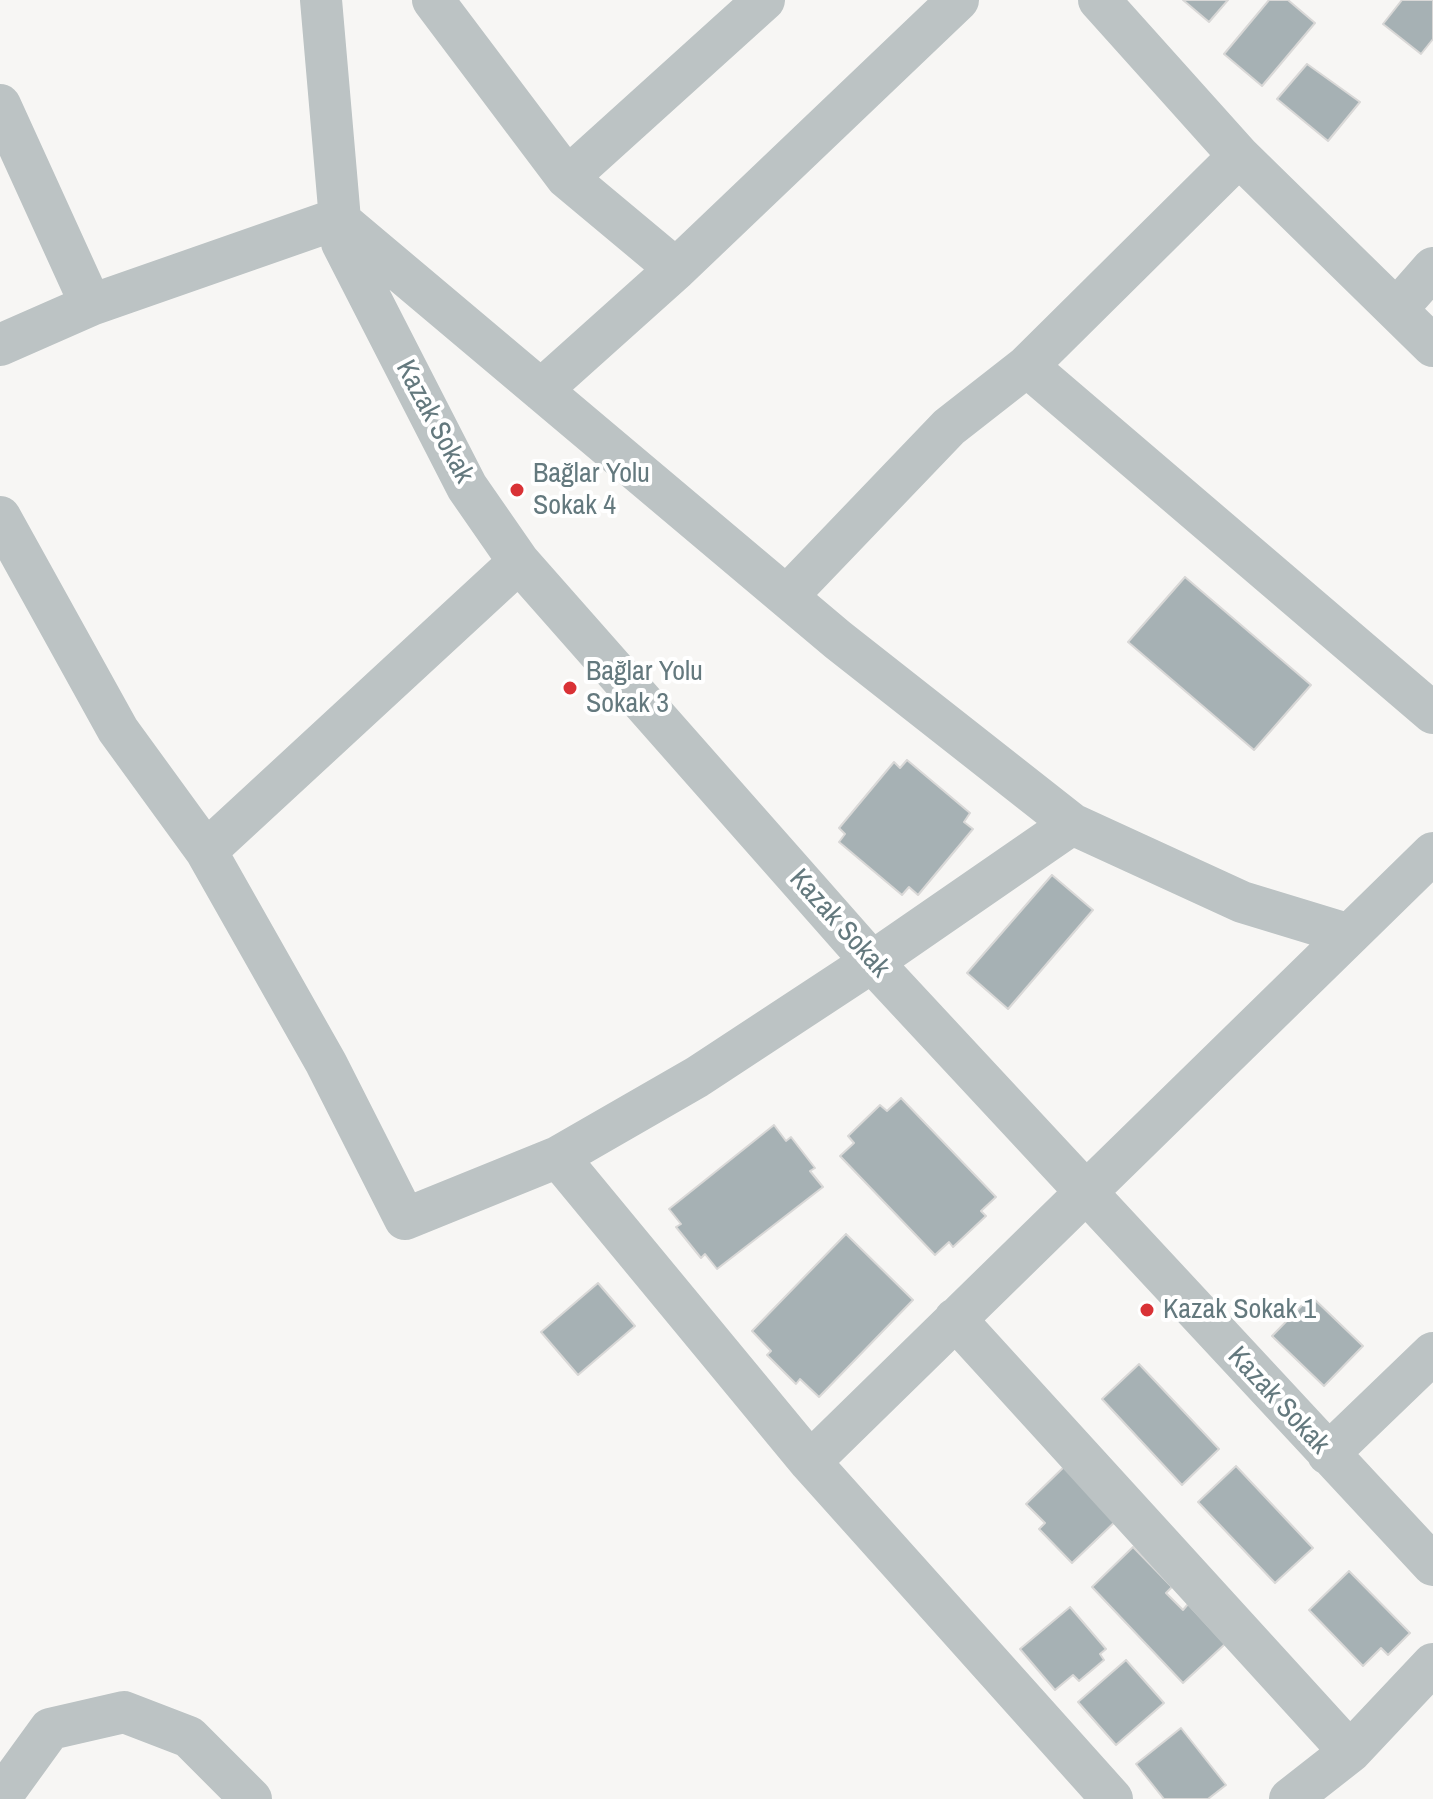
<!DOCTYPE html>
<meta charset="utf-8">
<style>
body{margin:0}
canvas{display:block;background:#f7f6f4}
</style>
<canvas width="1433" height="1799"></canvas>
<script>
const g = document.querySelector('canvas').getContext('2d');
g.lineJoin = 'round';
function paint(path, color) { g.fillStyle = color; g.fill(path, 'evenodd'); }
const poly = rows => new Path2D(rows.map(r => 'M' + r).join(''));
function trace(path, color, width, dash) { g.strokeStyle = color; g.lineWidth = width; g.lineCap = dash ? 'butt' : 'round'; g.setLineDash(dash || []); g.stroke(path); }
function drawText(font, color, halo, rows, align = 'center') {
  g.font = font + ' "Archivo Narrow",sans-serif'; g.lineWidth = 8; g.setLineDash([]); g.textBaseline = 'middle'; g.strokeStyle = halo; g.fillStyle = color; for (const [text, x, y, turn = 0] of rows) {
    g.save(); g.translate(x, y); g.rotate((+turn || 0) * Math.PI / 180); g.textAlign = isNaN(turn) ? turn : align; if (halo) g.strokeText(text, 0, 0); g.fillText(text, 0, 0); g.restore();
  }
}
const building = poly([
 [1183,0,1228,0,1209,22,1183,0],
 [1269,0,1288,0,1315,23,1262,86,1224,54,1269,0],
 [1402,0,1433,0,1433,39,1421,54,1383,24,1402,0],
 [1307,64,1360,102,1328,141,1277,99,1307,64],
 [1185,577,1311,685,1254,750,1128,642,1185,577],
 [907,760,970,813,964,822,973,829,918,895,909,887,902,895,839,842,845,834,839,828,894,762,900,768,907,760],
 [1052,875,1093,910,1008,1009,967,973,1052,875],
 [901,1098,996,1197,981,1211,986,1216,953,1247,949,1242,935,1255,840,1156,854,1143,848,1136,880,1105,887,1111,901,1098],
 [774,1125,786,1141,791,1137,815,1168,810,1171,823,1187,717,1269,705,1254,701,1258,676,1227,681,1224,669,1209,774,1125],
 [846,1234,913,1300,819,1397,800,1379,796,1384,767,1355,771,1351,752,1331,846,1234],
 [598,1283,635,1326,578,1375,541,1332,598,1283],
 [1311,1296,1363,1346,1324,1386,1272,1336,1311,1296],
 [1139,1364,1219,1449,1182,1485,1102,1399,1139,1364],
 [1069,1462,1122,1515,1072,1563,1039,1529,1045,1523,1026,1504,1069,1462],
 [1236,1466,1313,1548,1275,1583,1198,1502,1236,1466],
 [1133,1547,1172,1587,1166,1593,1183,1610,1188,1604,1225,1644,1183,1683,1092,1587,1133,1547],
 [1349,1571,1410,1633,1388,1655,1381,1648,1363,1666,1309,1610,1349,1571],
 [1070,1607,1106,1649,1100,1654,1104,1660,1079,1681,1073,1675,1055,1690,1020,1649,1070,1607],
 [1126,1660,1164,1703,1116,1745,1078,1702,1126,1660],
 [1181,1728,1226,1785,1208,1799,1164,1799,1136,1764,1181,1728]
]);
const street = poly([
 [321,0,342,243,467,487,519,562,872,962,1433,1565],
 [433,0,567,178,676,269,958,0],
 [1099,0,1239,156,1433,346],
 [0,105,91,305],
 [567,178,764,0],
 [338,219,838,640,1072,824,1242,902,1347,934],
 [1397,309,1433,268],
 [0,345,91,305,337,219],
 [1027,366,1433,713],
 [541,390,676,269],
 [0,517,118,730,206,851,326,1063,405,1219,558,1157,810,1462,1112,1799],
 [787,596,949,427,1027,366,1239,156],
 [206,851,519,562],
 [558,1157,697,1077,872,962,1072,824],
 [955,1319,1350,1752],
 [1328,1454,1433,1353],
 [810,1462,1433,853],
 [0,1798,50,1729,124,1712,189,1737,251,1799],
 [1290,1799,1350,1752,1433,1664]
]);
const markers = [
 [517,490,8,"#d93236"],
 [570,688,8,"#d93236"],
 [1147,1310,8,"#d93236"]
];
const streetNames = [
 ["Kazak Sokak",434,422,62],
 ["Kazak Sokak",839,924,48],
 ["Kazak Sokak",1278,1401,47]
];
const poiNames = [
 ["Bağlar Yolu",533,474],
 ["Sokak 4",533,506],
 ["Bağlar Yolu",586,672],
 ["Sokak 3",586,704],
 ["Kazak Sokak 1",1163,1310]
];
paint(building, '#a6b1b4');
trace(building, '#d9d8d7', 2);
trace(street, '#bcc3c4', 42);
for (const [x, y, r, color] of markers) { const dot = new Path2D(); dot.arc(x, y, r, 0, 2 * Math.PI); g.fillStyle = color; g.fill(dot); trace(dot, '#fff', 3); }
drawText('28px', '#64797e', '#fff', streetNames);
drawText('28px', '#64797e', '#fff', poiNames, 'left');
</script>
